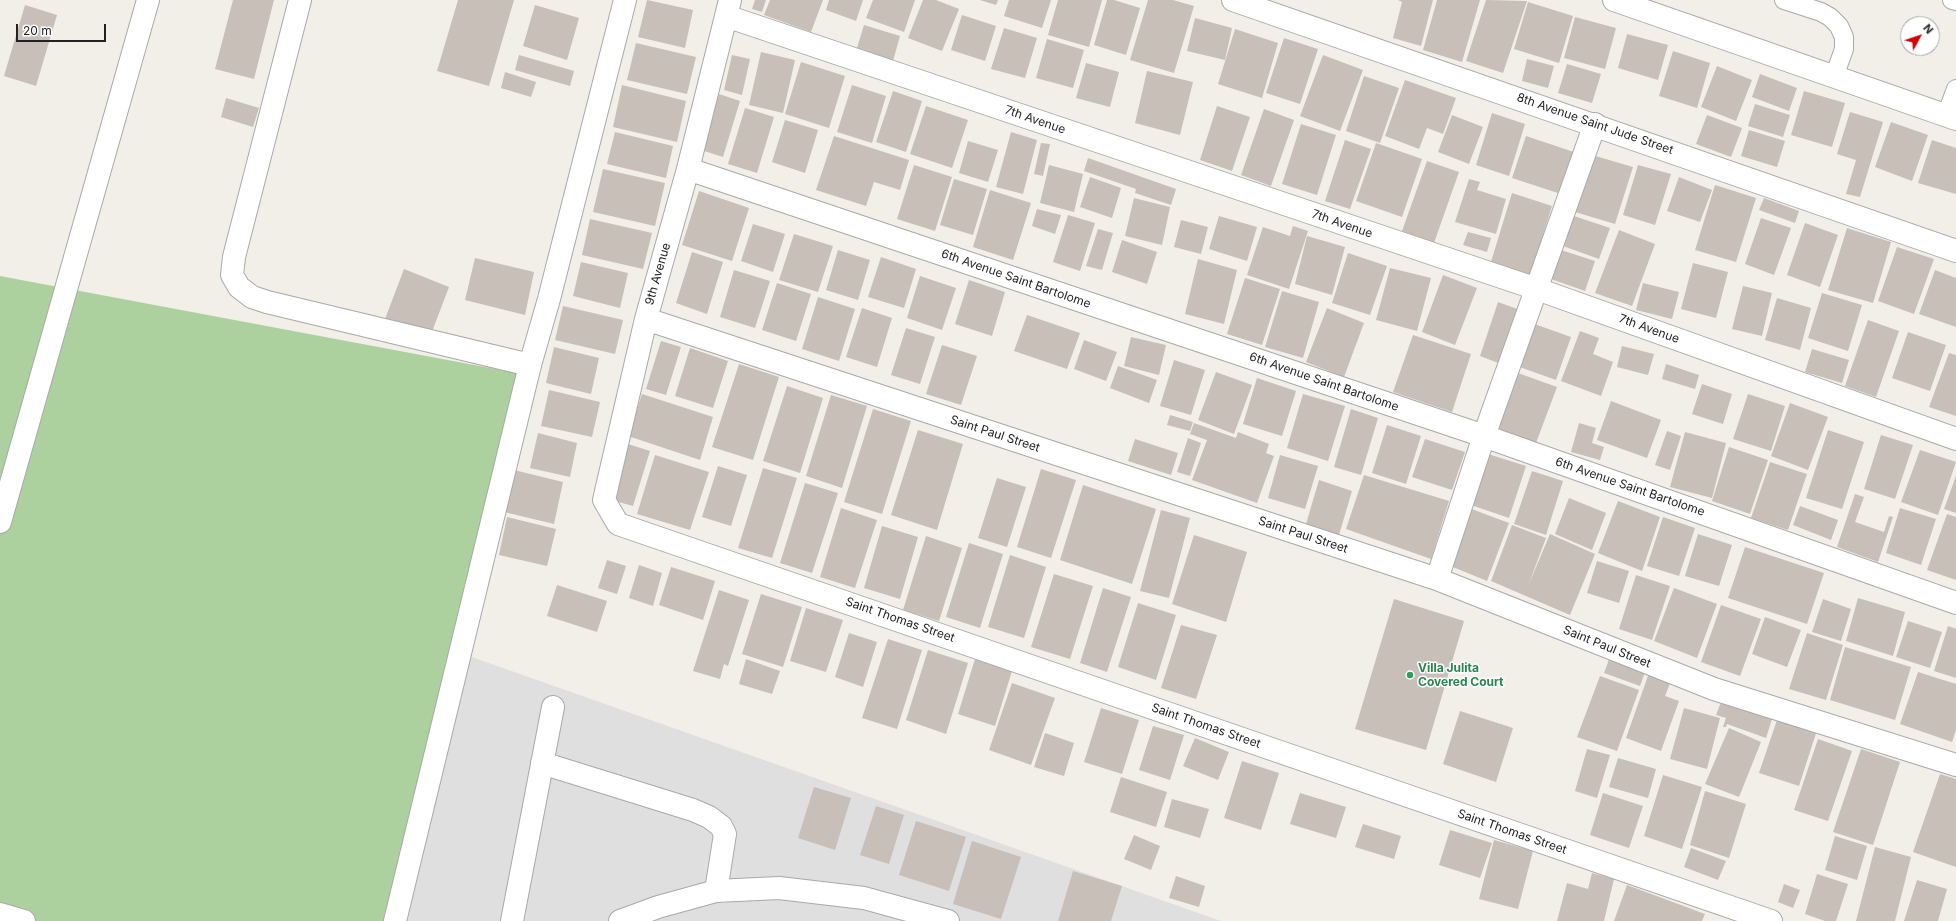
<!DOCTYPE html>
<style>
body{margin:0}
#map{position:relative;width:1956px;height:921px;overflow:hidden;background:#f2efe9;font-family:Inter,sans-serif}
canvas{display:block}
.north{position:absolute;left:1900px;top:16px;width:40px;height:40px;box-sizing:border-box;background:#fff;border:1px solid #a7a7a7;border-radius:50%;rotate:50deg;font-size:11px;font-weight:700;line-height:16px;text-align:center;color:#222}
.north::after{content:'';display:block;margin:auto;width:14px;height:18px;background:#d40000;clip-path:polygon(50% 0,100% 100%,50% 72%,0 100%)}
.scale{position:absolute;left:16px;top:24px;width:90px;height:18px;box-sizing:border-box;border:2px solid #222;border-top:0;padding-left:5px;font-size:12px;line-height:14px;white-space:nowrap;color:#222;-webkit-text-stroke:3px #fff;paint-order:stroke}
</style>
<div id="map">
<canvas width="1956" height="921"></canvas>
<div class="north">N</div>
<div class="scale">20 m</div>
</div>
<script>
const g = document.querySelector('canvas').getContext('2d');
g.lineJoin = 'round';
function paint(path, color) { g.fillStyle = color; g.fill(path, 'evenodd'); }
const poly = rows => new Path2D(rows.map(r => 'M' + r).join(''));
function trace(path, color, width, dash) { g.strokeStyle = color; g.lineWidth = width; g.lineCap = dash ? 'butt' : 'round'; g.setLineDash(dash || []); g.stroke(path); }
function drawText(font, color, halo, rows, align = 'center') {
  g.font = font + ' Inter,sans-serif'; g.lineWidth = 3; g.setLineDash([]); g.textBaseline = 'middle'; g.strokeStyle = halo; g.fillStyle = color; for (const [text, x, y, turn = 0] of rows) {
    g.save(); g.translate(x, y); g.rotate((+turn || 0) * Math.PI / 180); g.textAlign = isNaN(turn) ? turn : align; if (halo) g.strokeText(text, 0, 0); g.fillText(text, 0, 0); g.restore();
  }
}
const residential = poly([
 [432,643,1221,921,359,921]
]);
const forest = poly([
 [0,276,517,373,384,921,0,921]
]);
const building = poly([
 [233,0,274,0,254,79,215,69],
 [458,0,514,0,489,86,437,71],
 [647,0,693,10,685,48,638,37],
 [755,0,766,0,762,12,752,9],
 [770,0,823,0,811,32,764,15],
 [829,0,863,0,856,21,826,10],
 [873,0,915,0,904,32,866,18],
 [923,0,936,0,959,9,942,51,908,38],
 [980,0,998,0,996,5],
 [1009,0,1051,0,1042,28,1004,16],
 [1058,0,1102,0,1089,47,1048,35],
 [1107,0,1114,0,1140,8,1126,55,1094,45],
 [1148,0,1173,0,1194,6,1174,73,1130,60],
 [1398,0,1433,0,1421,46,1393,38,1402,2],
 [1437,0,1480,0,1462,62,1423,50],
 [1486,0,1527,1,1503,73,1466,61],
 [1528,2,1573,16,1559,63,1514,49],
 [25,5,57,15,36,86,4,76],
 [535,5,579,18,567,60,523,46],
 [962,15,996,26,985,61,951,50],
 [1575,17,1616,28,1605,69,1564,58],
 [1195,18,1232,28,1225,60,1187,51],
 [864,25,900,36,893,61,856,51],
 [1004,28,1037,38,1025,78,991,69],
 [1235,29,1278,43,1262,98,1218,84],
 [1627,34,1668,45,1658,80,1618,68],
 [1284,38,1318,49,1300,104,1266,93],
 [1047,39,1084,50,1073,88,1036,78],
 [636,43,696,57,687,94,627,80],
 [1673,51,1710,63,1697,108,1659,96],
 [761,52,795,60,783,113,749,105],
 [519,55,574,71,570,86,515,70],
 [732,55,750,59,742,95,724,90],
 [1323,55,1363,70,1340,131,1300,116],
 [1527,59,1554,66,1548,88,1522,81],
 [801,62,845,76,829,128,785,114],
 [1086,63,1119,72,1110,107,1076,98],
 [1567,64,1601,74,1592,103,1558,93],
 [1717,66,1752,80,1736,121,1701,107],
 [1147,71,1193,82,1180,135,1135,123],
 [505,72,536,82,531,97,501,88],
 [1760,74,1797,88,1789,111,1752,97],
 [1364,76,1399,88,1380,143,1346,131],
 [1405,80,1456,98,1443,134,1427,128,1419,149,1385,136],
 [622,85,686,101,677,142,613,127],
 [852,85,886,96,872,143,837,132],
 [893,91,922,101,906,152,876,142],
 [1804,91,1845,103,1832,147,1791,135],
 [719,94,740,101,723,157,701,150],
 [226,98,259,108,253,127,221,117],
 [1755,104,1790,115,1783,137,1748,126],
 [926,106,968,120,952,168,910,154],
 [1217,106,1250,117,1232,171,1200,160],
 [745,108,774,117,757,173,728,164],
 [1264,109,1294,120,1271,186,1241,175],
 [1850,112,1883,122,1860,197,1846,194,1856,160,1837,154],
 [1492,113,1525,124,1509,176,1476,165],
 [1452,115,1483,127,1469,164,1438,152],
 [1707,115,1742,128,1731,157,1696,144],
 [785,120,818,130,805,173,772,162],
 [1891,122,1928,135,1912,181,1875,167],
 [1301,124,1336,135,1317,195,1282,184],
 [1749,130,1785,141,1777,167,1741,156],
 [615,132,673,146,666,178,607,164],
 [1011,132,1037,140,1023,194,996,187],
 [834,136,909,160,900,190,874,182,866,206,816,190],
 [1526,136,1574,152,1561,194,1512,178],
 [1345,140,1371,149,1350,209,1325,201],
 [1932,140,1956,148,1956,194,1918,183],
 [968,141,998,150,988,182,959,173],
 [1041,143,1050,144,1043,176,1034,174],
 [1376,143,1422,159,1402,217,1356,201],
 [1592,155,1633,167,1615,224,1575,212],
 [1088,158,1176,189,1171,205,1135,193,1136,189,1084,171],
 [1427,161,1459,172,1434,243,1402,231],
 [914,165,952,177,935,231,897,219],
 [1049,165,1083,174,1074,212,1040,203],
 [1638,165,1671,174,1655,225,1623,215],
 [603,169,665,183,655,226,593,212],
 [1090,177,1121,188,1112,218,1080,207],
 [1679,177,1712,190,1700,222,1667,211],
 [954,179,987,189,973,235,940,225],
 [1469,179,1480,182,1477,190,1506,199,1496,234,1455,222],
 [1715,185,1756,198,1736,262,1695,250],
 [990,190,1031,203,1013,260,973,247],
 [699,191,749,208,732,261,682,245],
 [1512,193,1552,206,1530,277,1490,265],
 [1134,198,1170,207,1162,245,1125,236],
 [1764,198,1799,211,1795,223,1759,210],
 [1037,209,1061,215,1055,234,1032,226],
 [1068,215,1095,223,1080,271,1053,262],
 [1219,216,1257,227,1247,261,1209,249],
 [1574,216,1610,228,1599,259,1563,246],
 [1761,218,1791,228,1774,275,1745,264],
 [590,219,652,233,643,269,582,255],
 [1181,220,1208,227,1201,254,1174,247],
 [1805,223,1838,235,1820,287,1787,275],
 [753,224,785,234,773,272,741,261],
 [1293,226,1308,231,1289,289,1247,275,1263,227,1290,236],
 [1847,228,1891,242,1873,303,1828,290],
 [1098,229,1113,233,1102,270,1086,266],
 [1619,230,1655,244,1632,306,1595,293],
 [1468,232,1491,238,1487,252,1463,245],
 [794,234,833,246,818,292,779,280],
 [1307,236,1345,247,1332,295,1295,284],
 [1122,240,1157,252,1147,284,1112,272],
 [1897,247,1934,259,1914,314,1878,301],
 [838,250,870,260,858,300,826,290],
 [1561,250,1595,261,1585,291,1551,279],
 [692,252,723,262,707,314,676,303],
 [1348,253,1387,266,1370,315,1332,303],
 [881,257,916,269,904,308,868,297],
 [475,258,534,272,525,315,465,300],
 [1198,259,1237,270,1224,324,1185,314],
 [581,262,628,273,620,308,573,296],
 [1693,263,1728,272,1716,318,1681,309],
 [1390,268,1431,278,1417,331,1376,320],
 [404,269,449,287,430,337,385,319],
 [734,270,770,281,755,328,720,317],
 [1935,270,1956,278,1956,327,1919,314],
 [1443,275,1477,288,1455,345,1422,332],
 [920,276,956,288,942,330,907,318],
 [1245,278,1280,289,1262,345,1227,334],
 [969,280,1005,292,992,336,955,324],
 [777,283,811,294,796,341,762,330],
 [1643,283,1679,292,1672,319,1636,310],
 [1743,286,1772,293,1762,336,1732,329],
 [1282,291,1319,302,1303,358,1265,347],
 [1822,293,1862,305,1848,351,1808,338],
 [818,297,855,309,839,361,802,349],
 [1777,298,1811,308,1800,350,1765,340],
 [1498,302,1520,310,1501,364,1480,356],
 [563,306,623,320,615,354,555,340],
 [862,308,892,318,877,367,846,357],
 [1327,308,1364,323,1344,377,1306,362],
 [1027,315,1080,333,1067,369,1014,351],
 [1868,320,1899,331,1876,397,1845,386],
 [1529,322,1571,337,1556,380,1514,365],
 [906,328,935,337,920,384,891,375],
 [1580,331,1599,338,1593,354,1613,362,1601,396,1561,381],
 [1908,332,1946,345,1930,391,1892,378],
 [1413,335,1471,354,1452,412,1393,392],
 [1131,337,1166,345,1159,375,1124,366],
 [1084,340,1117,352,1106,381,1074,369],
 [661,341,681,347,666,395,646,389],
 [942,345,977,356,961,405,926,394],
 [1622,346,1654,354,1648,375,1617,367],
 [554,347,599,358,591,394,546,383],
 [690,348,728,361,713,408,675,396],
 [1812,349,1849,360,1842,383,1805,372],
 [1949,353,1956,355,1956,416,1929,407],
 [1174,360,1205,370,1191,415,1160,406],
 [739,364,779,377,753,460,712,447],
 [1666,364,1699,375,1695,389,1662,379],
 [1118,366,1157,380,1149,403,1110,388],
 [1216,372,1252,385,1234,434,1198,420],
 [1518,373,1557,387,1536,443,1497,428],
 [1257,378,1296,391,1282,436,1243,424],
 [1702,384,1732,394,1723,424,1692,414],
 [787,386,823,398,800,473,763,461],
 [549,390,600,402,592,437,541,426],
 [642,394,713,417,700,460,628,436],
 [1303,394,1345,406,1328,461,1287,448],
 [1748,394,1785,406,1771,451,1733,439],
 [831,395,867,406,842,488,806,476],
 [1611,401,1661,420,1647,458,1597,440],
 [1790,403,1828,417,1808,470,1771,456],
 [873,409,911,421,882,514,844,502],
 [1351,409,1378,418,1361,475,1334,467],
 [1170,415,1193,422,1190,431,1167,425],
 [1194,423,1236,438,1238,432,1269,444,1266,453,1274,456,1257,503,1192,480,1207,440,1190,434],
 [1579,423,1596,428,1592,443,1604,447,1600,460,1571,452],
 [1387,425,1421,436,1406,484,1372,473],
 [918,430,963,444,937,530,891,515],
 [1828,430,1864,442,1842,509,1806,498],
 [1667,431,1681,436,1670,470,1655,465],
 [1685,432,1726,443,1712,498,1670,487],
 [538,433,577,443,570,477,530,468],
 [1881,435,1913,445,1895,499,1864,489],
 [1188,438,1201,443,1190,476,1177,472],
 [1135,439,1178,453,1171,475,1128,461],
 [1425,439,1465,452,1452,490,1412,477],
 [628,444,650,451,633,506,611,500],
 [1729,447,1768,460,1750,514,1712,501],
 [1920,450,1956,462,1938,515,1901,502],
 [1485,453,1526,466,1509,518,1468,504],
 [655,455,709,472,690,530,637,514],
 [1280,455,1318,466,1305,509,1268,498],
 [1770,462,1807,474,1788,530,1751,518],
 [718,466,747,475,731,526,702,517],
 [763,468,797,478,772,558,738,548],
 [1041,469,1076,480,1051,558,1017,547],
 [514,470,563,482,554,524,504,512],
 [1532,471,1563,481,1546,535,1514,524],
 [1364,475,1449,501,1431,559,1346,529],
 [1956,476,1956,513,1944,509],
 [997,478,1026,487,1007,547,978,538],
 [1319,480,1352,491,1339,535,1306,524],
 [805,483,838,493,812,573,780,563],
 [1083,485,1156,509,1132,584,1060,560],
 [1855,494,1864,497,1855,522,1884,532,1889,516,1893,517,1878,562,1837,547],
 [1569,498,1606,513,1592,550,1555,534],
 [1618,501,1660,517,1642,571,1598,553],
 [1800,506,1838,520,1831,540,1793,525],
 [841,508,877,520,855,588,820,577],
 [1469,508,1509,523,1487,581,1448,565],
 [1900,508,1936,519,1921,565,1886,553],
 [1161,510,1190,518,1169,598,1140,591],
 [1947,514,1956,517,1956,580,1927,570],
 [507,517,556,529,547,566,499,555],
 [1663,517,1695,528,1679,576,1647,566],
 [1512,525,1546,538,1528,586,1550,534,1595,554,1570,615,1491,581],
 [882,526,918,537,900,599,864,588],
 [1698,534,1732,545,1719,586,1685,576],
 [1194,535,1247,552,1226,622,1172,604],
 [926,536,962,548,939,621,903,610],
 [969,543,1003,554,980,628,946,617],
 [1745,547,1824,573,1807,624,1728,598],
 [1010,555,1046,567,1024,638,988,627],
 [607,560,626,566,617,594,598,588],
 [1597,561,1629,571,1619,603,1587,593],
 [639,565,662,573,653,606,629,598],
 [671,567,715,581,703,620,659,605],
 [1054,574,1093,586,1070,659,1031,647],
 [1636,575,1670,586,1652,640,1619,629],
 [557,585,607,601,597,632,547,616],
 [1103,588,1131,597,1107,672,1080,663],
 [1674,588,1717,604,1697,658,1654,641],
 [719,590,749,600,728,666,724,664,720,679,693,671],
 [761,594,802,607,783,667,742,654],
 [1858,598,1905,612,1893,656,1846,641],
 [1394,599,1464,621,1426,750,1355,729],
 [1823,599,1851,609,1841,641,1812,632],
 [1138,603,1176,615,1156,680,1118,667],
 [1721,605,1761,619,1740,676,1701,662],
 [806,608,843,620,826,672,790,661],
 [1765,617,1801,630,1787,667,1752,654],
 [1908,621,1942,632,1930,668,1896,657],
 [1181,625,1217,635,1196,699,1161,688],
 [1948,626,1956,629,1956,678,1934,671],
 [849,633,877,642,863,687,835,677],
 [1807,633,1843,645,1826,700,1789,689],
 [888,639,922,650,897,729,862,718],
 [1845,647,1911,667,1895,720,1830,700],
 [928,650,968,663,946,734,906,720],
 [1611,654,1647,667,1640,686,1604,673],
 [746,659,780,671,772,694,739,684],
 [975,659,1012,671,995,726,958,714],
 [1918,672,1956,684,1956,730,1952,742,1900,724],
 [1649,673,1671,681,1665,696,1679,701,1661,751,1626,738],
 [1600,676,1639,690,1617,751,1577,737],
 [1012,683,1055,698,1031,765,989,750],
 [1723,697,1773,716,1766,738,1727,724,1726,727,1723,727,1726,718,1716,715],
 [1101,708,1139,720,1122,774,1084,762],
 [1684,708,1720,718,1707,769,1670,759],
 [1460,711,1513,728,1496,782,1443,764],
 [1778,717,1817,730,1799,786,1759,773],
 [1153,726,1184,735,1170,780,1139,770],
 [1729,728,1761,742,1739,797,1705,784],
 [1045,733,1074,743,1064,776,1034,767],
 [1195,738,1229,752,1218,780,1183,766],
 [1818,739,1852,751,1828,821,1794,810],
 [1587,749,1610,755,1597,798,1575,791],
 [1861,749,1900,762,1873,845,1833,832],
 [1618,758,1656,769,1648,798,1609,787],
 [1242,761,1279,773,1261,830,1224,818],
 [1940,774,1956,779,1956,867,1913,852],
 [1663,775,1702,787,1682,849,1644,836],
 [1121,777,1167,792,1156,827,1110,812],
 [814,787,851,798,835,850,798,838],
 [1705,791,1746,804,1729,858,1690,845],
 [1300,793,1346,807,1336,838,1290,824],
 [1603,793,1643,806,1629,848,1590,835],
 [1172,799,1209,809,1200,838,1164,827],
 [876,806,904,815,889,864,860,855],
 [916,821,966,837,949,891,899,875],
 [1363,824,1401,836,1394,859,1355,847],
 [1450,830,1492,843,1480,878,1439,865],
 [1134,835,1160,846,1151,870,1124,859],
 [1835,836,1867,846,1857,880,1825,870],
 [1494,840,1533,851,1518,909,1479,899],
 [972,841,1021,857,1001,919,953,904],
 [1875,847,1911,857,1895,921,1856,921],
 [1691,848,1726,861,1718,880,1684,867],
 [1073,871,1122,886,1111,921,1058,921],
 [1592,873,1614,879,1604,921,1557,921,1567,883,1588,889],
 [1817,874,1848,884,1836,921,1825,921,1805,914],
 [1176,876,1205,886,1199,907,1169,898],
 [1917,880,1947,889,1938,921,1904,921],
 [1784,884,1800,890,1793,908,1778,902],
 [1627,885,1705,914,1702,921,1614,921]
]);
const service = poly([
 [1784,0,1821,12,1830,17,1839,26,1844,37,1844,49,1834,77],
 [1952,0,1956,1],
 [1946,116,1956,89]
]);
const minor = poly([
 [300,0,234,257,232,275,239,287,252,297,267,302,530,365],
 [730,0,688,169,646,319,604,500,618,524,1771,921],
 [1233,0,1956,251],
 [726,16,1537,289,1956,439],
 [688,169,1484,436,1956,603],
 [646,319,1437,579,1714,689,1956,765],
 [0,522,148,0],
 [1437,579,1484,436,1595,124],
 [542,763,693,810,709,817,721,826,725,834,716,891],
 [512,921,553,707],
 [620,921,658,907,716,891,779,888,864,898,948,921]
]);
const tertiary = poly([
 [1614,0,1956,119],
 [0,914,24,921],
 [395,921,530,365,549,299,625,0]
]);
const markers = [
 [1410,675,4,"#2e9e5b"]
];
const streetNames = [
 ["7th Avenue",1035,120,19],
 ["8th Avenue Saint Jude Street",1595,124,19],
 ["7th Avenue",1342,224,19],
 ["9th Avenue",658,274,-74],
 ["6th Avenue Saint Bartolome",1016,279,19],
 ["7th Avenue",1649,329,20],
 ["6th Avenue Saint Bartolome",1324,382,19],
 ["Saint Paul Street",995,434,18],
 ["6th Avenue Saint Bartolome",1630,487,19],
 ["Saint Paul Street",1303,535,18],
 ["Saint Thomas Street",900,620,19],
 ["Saint Paul Street",1607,647,22],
 ["Saint Thomas Street",1206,726,19],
 ["Saint Thomas Street",1512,832,19]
];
const leisureNames = [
 ["Villa Julita",1418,668],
 ["Covered Court",1418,682]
];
paint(residential, '#e0dfdf');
paint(forest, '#add19e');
paint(building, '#c7bfb8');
trace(service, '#a9a9a9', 20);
trace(minor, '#a9a9a9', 24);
trace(tertiary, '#a9a9a9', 24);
trace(service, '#fff', 18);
trace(minor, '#fff', 22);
trace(tertiary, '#fff', 22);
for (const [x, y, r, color] of markers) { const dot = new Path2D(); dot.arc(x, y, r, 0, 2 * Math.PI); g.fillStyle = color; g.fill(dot); trace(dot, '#fff', 1.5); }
drawText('12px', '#222', '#fff', streetNames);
drawText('bold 12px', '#27864d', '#fff', leisureNames, 'left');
</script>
